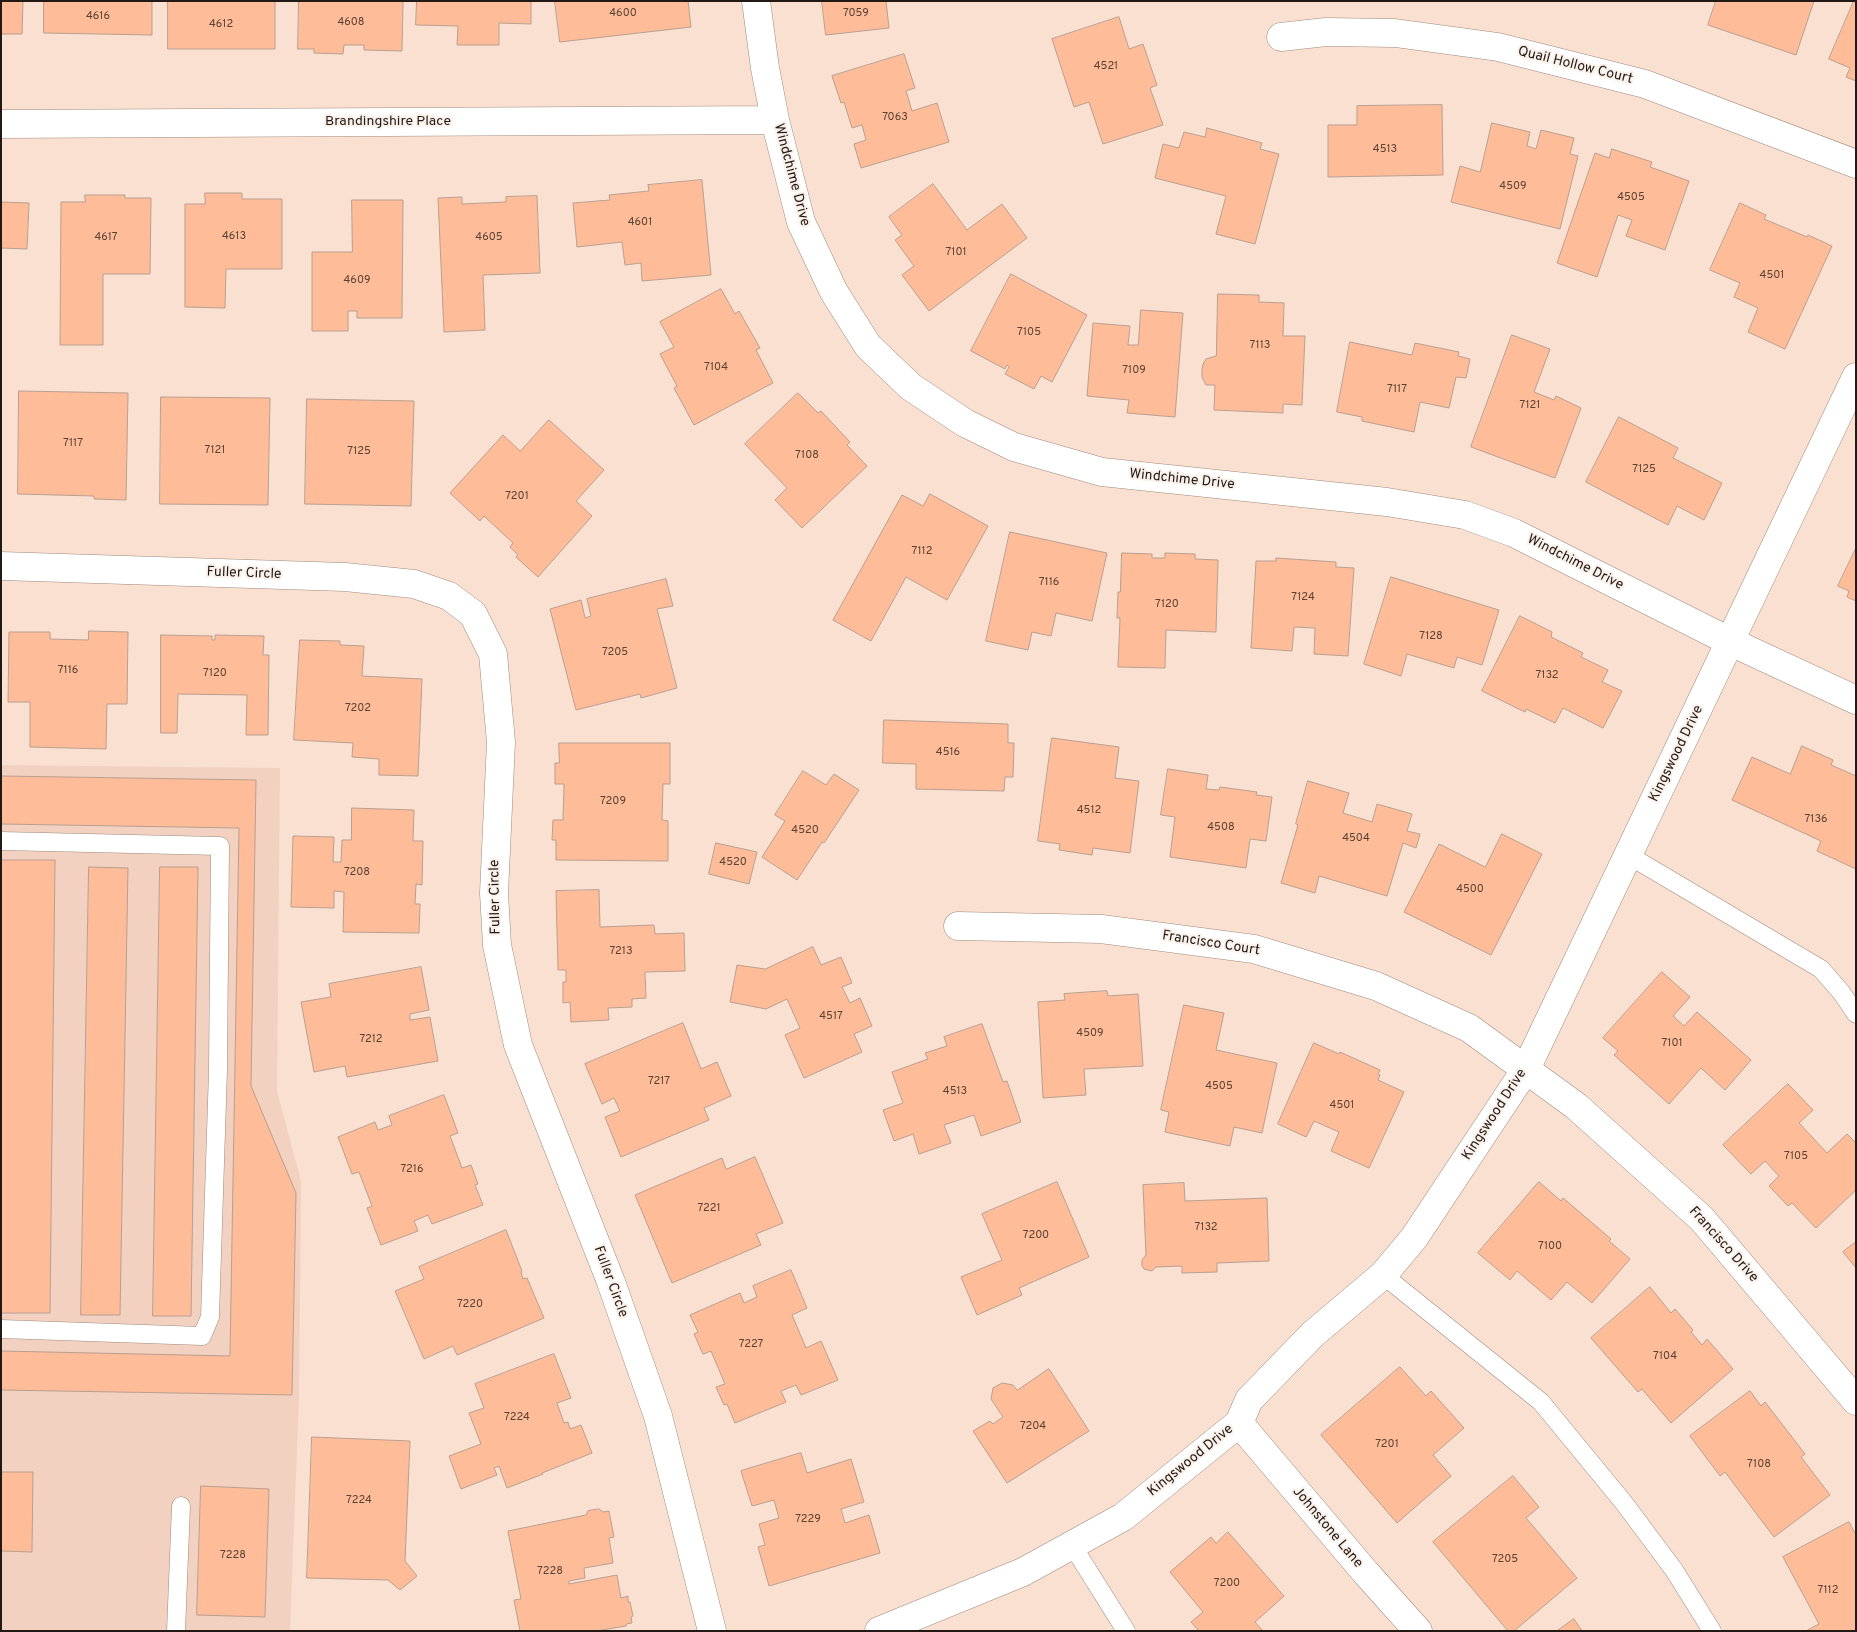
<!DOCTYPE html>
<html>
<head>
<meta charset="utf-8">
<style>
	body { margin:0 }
	#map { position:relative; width:1857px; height:1632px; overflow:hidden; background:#fae0d1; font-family:Overpass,sans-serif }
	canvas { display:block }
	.frame { position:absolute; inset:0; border:2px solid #231914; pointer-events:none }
</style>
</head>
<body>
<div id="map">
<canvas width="1857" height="1632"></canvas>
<div class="frame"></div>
</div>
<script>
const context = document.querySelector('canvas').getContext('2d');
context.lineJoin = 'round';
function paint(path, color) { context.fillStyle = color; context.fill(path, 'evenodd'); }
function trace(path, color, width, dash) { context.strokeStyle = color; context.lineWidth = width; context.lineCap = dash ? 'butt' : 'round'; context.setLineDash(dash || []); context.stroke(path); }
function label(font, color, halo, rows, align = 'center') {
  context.font = font + ' Overpass,sans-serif'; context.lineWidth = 4; context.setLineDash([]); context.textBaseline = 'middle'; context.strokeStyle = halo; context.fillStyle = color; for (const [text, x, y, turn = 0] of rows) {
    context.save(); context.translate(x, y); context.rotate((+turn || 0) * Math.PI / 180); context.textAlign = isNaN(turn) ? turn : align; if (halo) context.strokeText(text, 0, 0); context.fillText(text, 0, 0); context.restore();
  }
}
const built = new Path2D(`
	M1,765L280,768L277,1091L301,1181L299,1398L290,1631H1Z`);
const building = new Path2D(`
	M1,1H23L22,34H1Z
	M44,1H152V35L44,33Z
	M168,1H275V49H168Z
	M299,1H403L402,51L364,50V45H344L343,54L314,53V49H298Z
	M417,1H531V24L499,23V45H457L458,26L416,25Z
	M555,1H688L691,27L560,42Z
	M822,1H886L889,28L826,35Z
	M1716,1H1814L1796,55L1708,25Z
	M1854,1H1856V81L1846,77L1850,68L1829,59Z
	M1119,17L1129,49L1143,44L1157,85L1150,88L1163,125L1103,144L1089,102L1074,107L1052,39Z
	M904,54L915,88L906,91L912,111L937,103L949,142L861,168L854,144L866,140L862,125L852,128L844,102L841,103L832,76Z
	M1442,105L1443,175L1328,177V125H1357V106Z
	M1492,123L1530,132L1527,146L1536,149L1541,130L1574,138L1570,154L1578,156L1560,229L1451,202L1460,166L1480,172Z
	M1207,128L1262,143L1260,149L1279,154L1255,244L1216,234L1226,196L1155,178L1163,144L1179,148L1184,132L1205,137Z
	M1612,149L1652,162L1650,167L1689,181L1665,250L1626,236L1632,220L1618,215L1597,277L1557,263L1595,153L1609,158Z
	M702,180L711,275L642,281L641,263L625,265L622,242L577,247L573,203L610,200L609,195L649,191L648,185Z
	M933,184L967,230L1002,204L1027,238L929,311L902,275L914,266L895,240L902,235L889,217Z
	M205,193H242V199H282V269H226L225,308L185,307V204H205Z
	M85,195H125V198H151L150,274H103V345H60L61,202H85Z
	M537,196L540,273L483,275L485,330L444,332L438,198L462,197V204L506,202V197Z
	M352,200H403L402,318H357V311H348V331H312V252H352Z
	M1,202L29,203L27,249L1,248Z
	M1740,203L1766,215L1764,219L1807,237L1808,235L1832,246L1785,349L1748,332L1758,308L1734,297L1740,283L1710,270Z
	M1011,274L1087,315L1052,382L1041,376L1034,389L1005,374L1009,367L1007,365L1005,369L971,351Z
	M721,289L735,314L739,311L760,348L756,350L773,383L694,425L674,388L677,386L660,354L674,347L660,322Z
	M1218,294L1259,295V302L1284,303L1283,336H1305L1302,405L1283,404V413L1214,410L1215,385H1206L1202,377V370L1203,364L1206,359L1216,356Z
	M1141,310L1183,313L1175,417L1127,413L1129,400L1087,396L1093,323L1130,326L1128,345H1138Z
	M1512,335L1550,349L1534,392L1554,400L1556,396L1581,408L1555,478L1471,447Z
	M1350,342L1412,355L1415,343L1459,352L1458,356L1470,359L1466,378L1456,377L1449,408L1420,402L1414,432L1362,421V417L1337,412Z
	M19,391L128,393L126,500L94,499V496L18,494Z
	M798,393L818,413L821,411L850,442L847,445L867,466L802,528L775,500L787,488L745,444Z
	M161,397L270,398L268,505L160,504Z
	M307,399L414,401L411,506L305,504Z
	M1619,417L1678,448L1673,458L1722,483L1704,520L1677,506L1668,525L1586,482Z
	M549,420L604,470L576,501L592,516L538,577L516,557L518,555L510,547L513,543L484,516L480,521L450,493L503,435L520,451Z
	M930,494L988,526L947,600L906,577L871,641L833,620L902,495L923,506Z
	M1010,532L1107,553L1092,621L1056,613L1051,636L1032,632L1028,650L986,641Z
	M1856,548V601L1847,597L1849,591L1838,586Z
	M1122,553L1152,554V558H1165V553L1195,554V559L1218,560L1216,632L1166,630L1165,668L1118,667L1120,618H1117L1118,592H1120Z
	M1276,558L1336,562V567L1354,568L1348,656L1314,654L1315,628L1294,627L1292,651L1251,648L1256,561H1276Z
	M1391,577L1499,610L1482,665L1457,657L1454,668L1407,654L1401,676L1364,664Z
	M666,579L673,606L657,609L677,688L641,698L640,694L576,710L550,609L581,600L585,618L591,616L587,599Z
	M1520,616L1552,632L1551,637L1583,653L1581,657L1608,670L1602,682L1622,691L1603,728L1563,708L1555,723L1526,709L1525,712L1482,691Z
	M89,631L128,632L127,704H107L106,749L30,747V702H8L9,632H50V639L88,640Z
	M161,635L212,636V640H215V635L264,636L263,655H269L268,735H246L247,695L178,694L177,733H161Z
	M300,640L340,641V645L364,646L362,676L422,679L418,776L379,775V759L352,757L353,743L294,740Z
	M884,720L1008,724V743H1014L1013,777H1005L1004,791L916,789V764L883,763Z
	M1052,738L1119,747L1115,778L1139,781L1130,853L1093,848L1092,855L1059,850L1060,844L1038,841Z
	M559,743H670V784H663L662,820L668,821V861L556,860V840H552L553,820H563L564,784H555V763H559Z
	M1802,746L1833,760L1831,765L1856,776V869L1817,851L1821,841L1732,800L1752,757L1790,774Z
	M1168,769L1208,775L1206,789L1219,790L1220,787L1257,792L1256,795L1272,797L1266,841L1250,839L1246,868L1170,857L1175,817L1161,815Z
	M803,771L826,785L834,774L859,790L824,843L822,842L797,880L762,857L785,821L775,815Z
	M1,776L256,780L251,1086L296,1193L292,1395L1,1390V1351L230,1356L239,828L1,824Z
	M1308,781L1349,793L1343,813L1372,822L1377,804L1412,814L1407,831L1420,834L1416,848L1403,843L1387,896L1319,876L1315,893L1281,883L1298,825L1296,824Z
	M352,808L414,810L413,841H423L422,885L416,884L415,904H420L419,933L343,932L344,892L334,891V908L291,907L293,836L334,837L333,862H341L342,840H351Z
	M1502,834L1542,854L1491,955L1404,912L1439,844L1485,867Z
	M716,843L757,852L749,884L709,874Z
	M1,860H55L50,1313H1Z
	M89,867L128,868L120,1315H81Z
	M160,867H198L191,1316H153Z
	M599,890L600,927L654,925L655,934L684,933L685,971L645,972L646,998L632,999V1007L608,1008L609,1020L571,1022L570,1002L563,1003V982H566V970H558L556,891Z
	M813,947L821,965L841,957L852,983L842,987L850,1003L860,998L872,1026L854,1034L862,1052L804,1078L785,1035L800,1028L787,999L766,1009L730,1002L737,965L765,969Z
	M421,967L429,1010L410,1014V1020L430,1017L438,1061L347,1077L345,1066L314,1072L301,1002L331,997L329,984Z
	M1662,972L1690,997L1673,1016L1684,1026L1697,1012L1751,1060L1725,1090L1701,1068L1669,1104L1614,1055L1618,1051L1603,1038Z
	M1107,991L1108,996L1138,994L1143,1066L1084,1069L1086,1095L1043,1098L1038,1002L1065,1000L1064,994Z
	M1184,1005L1224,1013L1216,1050L1277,1063L1262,1133L1234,1127L1230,1146L1165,1132L1169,1112L1161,1110Z
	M683,1023L701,1069L717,1062L731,1096L704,1108L709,1120L621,1157L605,1117L620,1111L614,1098L602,1104L585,1064Z
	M982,1024L1003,1082L1007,1081L1021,1122L981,1136L974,1115L944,1125L951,1143L919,1154L913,1134L894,1141L883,1110L903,1103L892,1072L928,1059L925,1053L947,1046L944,1037Z
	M1314,1043L1339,1054L1340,1052L1380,1070L1378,1074L1380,1075L1378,1080L1404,1092L1369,1168L1331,1151L1339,1132L1314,1121L1306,1137L1278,1124Z
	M1788,1084L1813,1110L1799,1123L1827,1153L1847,1134L1856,1143V1190L1816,1228L1792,1203L1788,1206L1769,1186L1779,1176L1765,1161L1751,1174L1723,1145Z
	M444,1095L458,1133L450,1136L462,1168L471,1165L478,1184L475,1185L483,1205L432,1224L428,1215L414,1221L418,1231L381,1245L367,1208L372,1206L359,1172L352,1174L338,1137L375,1122L378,1130L392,1125L389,1116Z
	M755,1157L783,1223L756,1234L761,1245L672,1283L635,1195L722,1158L726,1169Z
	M1057,1182L1089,1257L1019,1288L1022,1295L977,1315L961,1277L1002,1260L982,1214Z
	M1539,1182L1561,1201L1563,1198L1611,1239L1609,1241L1630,1259L1592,1303L1567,1282L1551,1300L1517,1271L1510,1280L1478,1253Z
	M1184,1183L1185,1201L1267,1198L1269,1261L1217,1263V1272L1182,1273V1266L1156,1267L1152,1271L1144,1269L1142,1266V1260L1146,1255L1143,1185Z
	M506,1230L522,1271L521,1272L523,1279L527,1278L544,1318L457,1355L453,1346L424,1359L395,1291L424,1279L419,1267Z
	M1856,1242V1268L1843,1252Z
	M791,1270L807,1308L792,1315L806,1348L821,1341L838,1380L801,1395L796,1385L781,1391L786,1402L735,1423L727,1404L724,1405L716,1387L725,1384L711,1351L703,1354L694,1334L698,1332L690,1315L740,1293L744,1303L757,1297L753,1286Z
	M1650,1287L1671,1313L1675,1309L1693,1330L1691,1332L1702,1345L1707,1339L1733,1369L1671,1423L1642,1389L1638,1392L1591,1338Z
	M554,1354L571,1398L557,1403L564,1423L568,1422L570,1429L581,1425L592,1453L542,1473L543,1474L507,1488L499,1466L494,1468L497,1475L461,1489L449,1456L481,1444L469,1413L484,1408L475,1384Z
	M1400,1367L1426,1396L1431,1391L1464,1428L1433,1455L1451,1476L1397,1523L1321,1435Z
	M1049,1369L1089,1431L1007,1483L973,1431L990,1421L993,1424L1003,1417L991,1399L993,1388L1002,1383L1013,1385L1017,1390Z
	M1750,1391L1761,1406L1765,1402L1805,1454L1801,1457L1830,1495L1774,1537L1725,1472L1720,1476L1690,1436Z
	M312,1437L410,1441L405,1561L417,1576L400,1590L388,1580L307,1578Z
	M801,1453L807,1473L851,1459L864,1502L841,1509L845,1523L869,1515L880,1553L769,1586L758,1547L765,1545L759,1524L779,1518L774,1500L752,1506L741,1471Z
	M1,1472H33L32,1552L1,1551Z
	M1513,1476L1539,1507L1526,1518L1577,1578L1514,1631H1508L1433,1542Z
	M201,1486L269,1489L265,1617L197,1615Z
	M599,1509L603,1512L609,1511L614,1537L609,1538L613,1563L584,1568L585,1578L569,1581V1584L617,1575L621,1598L628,1596V1602H630L633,1616L631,1617L632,1623L626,1624V1626L596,1631H520L514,1600L521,1599L508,1531L586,1515L588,1511Z
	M1849,1522L1856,1535V1631H1806L1819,1624L1783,1557Z
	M1228,1532L1284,1596L1255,1622L1263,1631H1199L1191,1622L1203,1612L1170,1572L1211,1537L1216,1543Z
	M1574,1619L1582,1631H1557Z`);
const service = new Path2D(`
	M1,841L220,846L218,1070L210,1317L202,1336L1,1329
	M1628,855L1821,969L1841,992L1856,1014
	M1383,1275L1541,1402L1624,1503L1674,1570L1712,1631
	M1072,1545L1126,1631
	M176,1631L181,1506`);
const minor = new Path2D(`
	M756,1L765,68L775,120L801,222L834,292L868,346L911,387L965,423L1014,447L1102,472L1387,502L1465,515L1514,533L1731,642L1856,700
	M1281,37L1326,32L1395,33L1498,47L1645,84L1856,164
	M1,124L775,120
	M1,566L345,577L414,584L449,596L473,614L493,654L501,742L494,893L497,945L518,1045L611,1282L658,1416L712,1631
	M958,926L1101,929L1254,949L1376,986L1469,1028L1576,1106L1702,1219L1856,1401
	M1239,1423L1366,1573L1418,1631`);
const tertiary = new Path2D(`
	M879,1631L1023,1572L1123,1517L1239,1423L1249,1400L1313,1334L1383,1275L1414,1238L1526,1069L1856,377`);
const numberNames = [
	["4600",623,14],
	["7059",856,14],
	["4616",98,17],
	["4608",351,23],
	["4612",221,25],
	["4521",1106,67],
	["7063",895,118],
	["4513",1385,150],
	["4509",1513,187],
	["4505",1631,198],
	["4601",640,223],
	["4613",234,237],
	["4617",106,238],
	["4605",489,238],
	["7101",956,253],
	["4501",1772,276],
	["4609",357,281],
	["7105",1029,333],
	["7113",1260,346],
	["7104",716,368],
	["7109",1134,371],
	["7117",1397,390],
	["7121",1530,406],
	["7117",73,444],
	["7121",215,451],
	["7125",359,452],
	["7108",807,456],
	["7125",1644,470],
	["7201",517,497],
	["7112",922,552],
	["7116",1049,583],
	["7124",1303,598],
	["7120",1167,605],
	["7128",1431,637],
	["7205",615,653],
	["7116",68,671],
	["7120",215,674],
	["7132",1547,676],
	["7202",358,709],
	["4516",948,753],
	["7209",613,802],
	["4512",1089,811],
	["7136",1816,820],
	["4508",1221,828],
	["4520",805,831],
	["4504",1356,839],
	["4520",733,863],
	["7208",357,873],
	["4500",1470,890],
	["7213",621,952],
	["4517",831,1017],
	["4509",1090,1034],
	["7212",371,1040],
	["7101",1672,1044],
	["7217",659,1082],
	["4505",1219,1087],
	["4513",955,1092],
	["4501",1342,1106],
	["7105",1796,1157],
	["7216",412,1170],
	["7221",709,1209],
	["7132",1206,1228],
	["7200",1036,1236],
	["7100",1550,1247],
	["7220",470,1305],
	["7227",751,1345],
	["7104",1665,1357],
	["7224",517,1418],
	["7204",1033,1427],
	["7201",1387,1445],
	["7108",1759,1465],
	["7224",359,1501],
	["7229",808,1520],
	["7228",233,1556],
	["7205",1505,1560],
	["7228",550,1572],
	["7200",1227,1584],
	["7112",1828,1591]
];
const streetNames = [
	["Quail Hollow Court",1575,66,14],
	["Brandingshire Place",388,122],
	["Windchime Drive",791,175,75],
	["Windchime Drive",1182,480,6],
	["Windchime Drive",1575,563,27],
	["Fuller Circle",244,574,2],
	["Kingswood Drive",1677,754,-64],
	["Fuller Circle",496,897,-91],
	["Francisco Court",1211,944,9],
	["Kingswood Drive",1495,1115,-57],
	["Francisco Drive",1723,1245,48],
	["Fuller Circle",610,1282,70],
	["Kingswood Drive",1191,1461,-39],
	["Johnstone Lane",1327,1528,50]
];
paint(built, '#f3d1c0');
paint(building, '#febc98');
trace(building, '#b89f91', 1);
trace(service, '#a1897b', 19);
trace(minor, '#a1897b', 29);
trace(tertiary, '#a1897b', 29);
trace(service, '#fff', 18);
trace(minor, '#fff', 28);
trace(tertiary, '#fff', 28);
label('11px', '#5a4235', null, numberNames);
label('14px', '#231914', '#fbf1eb', streetNames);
</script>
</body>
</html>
